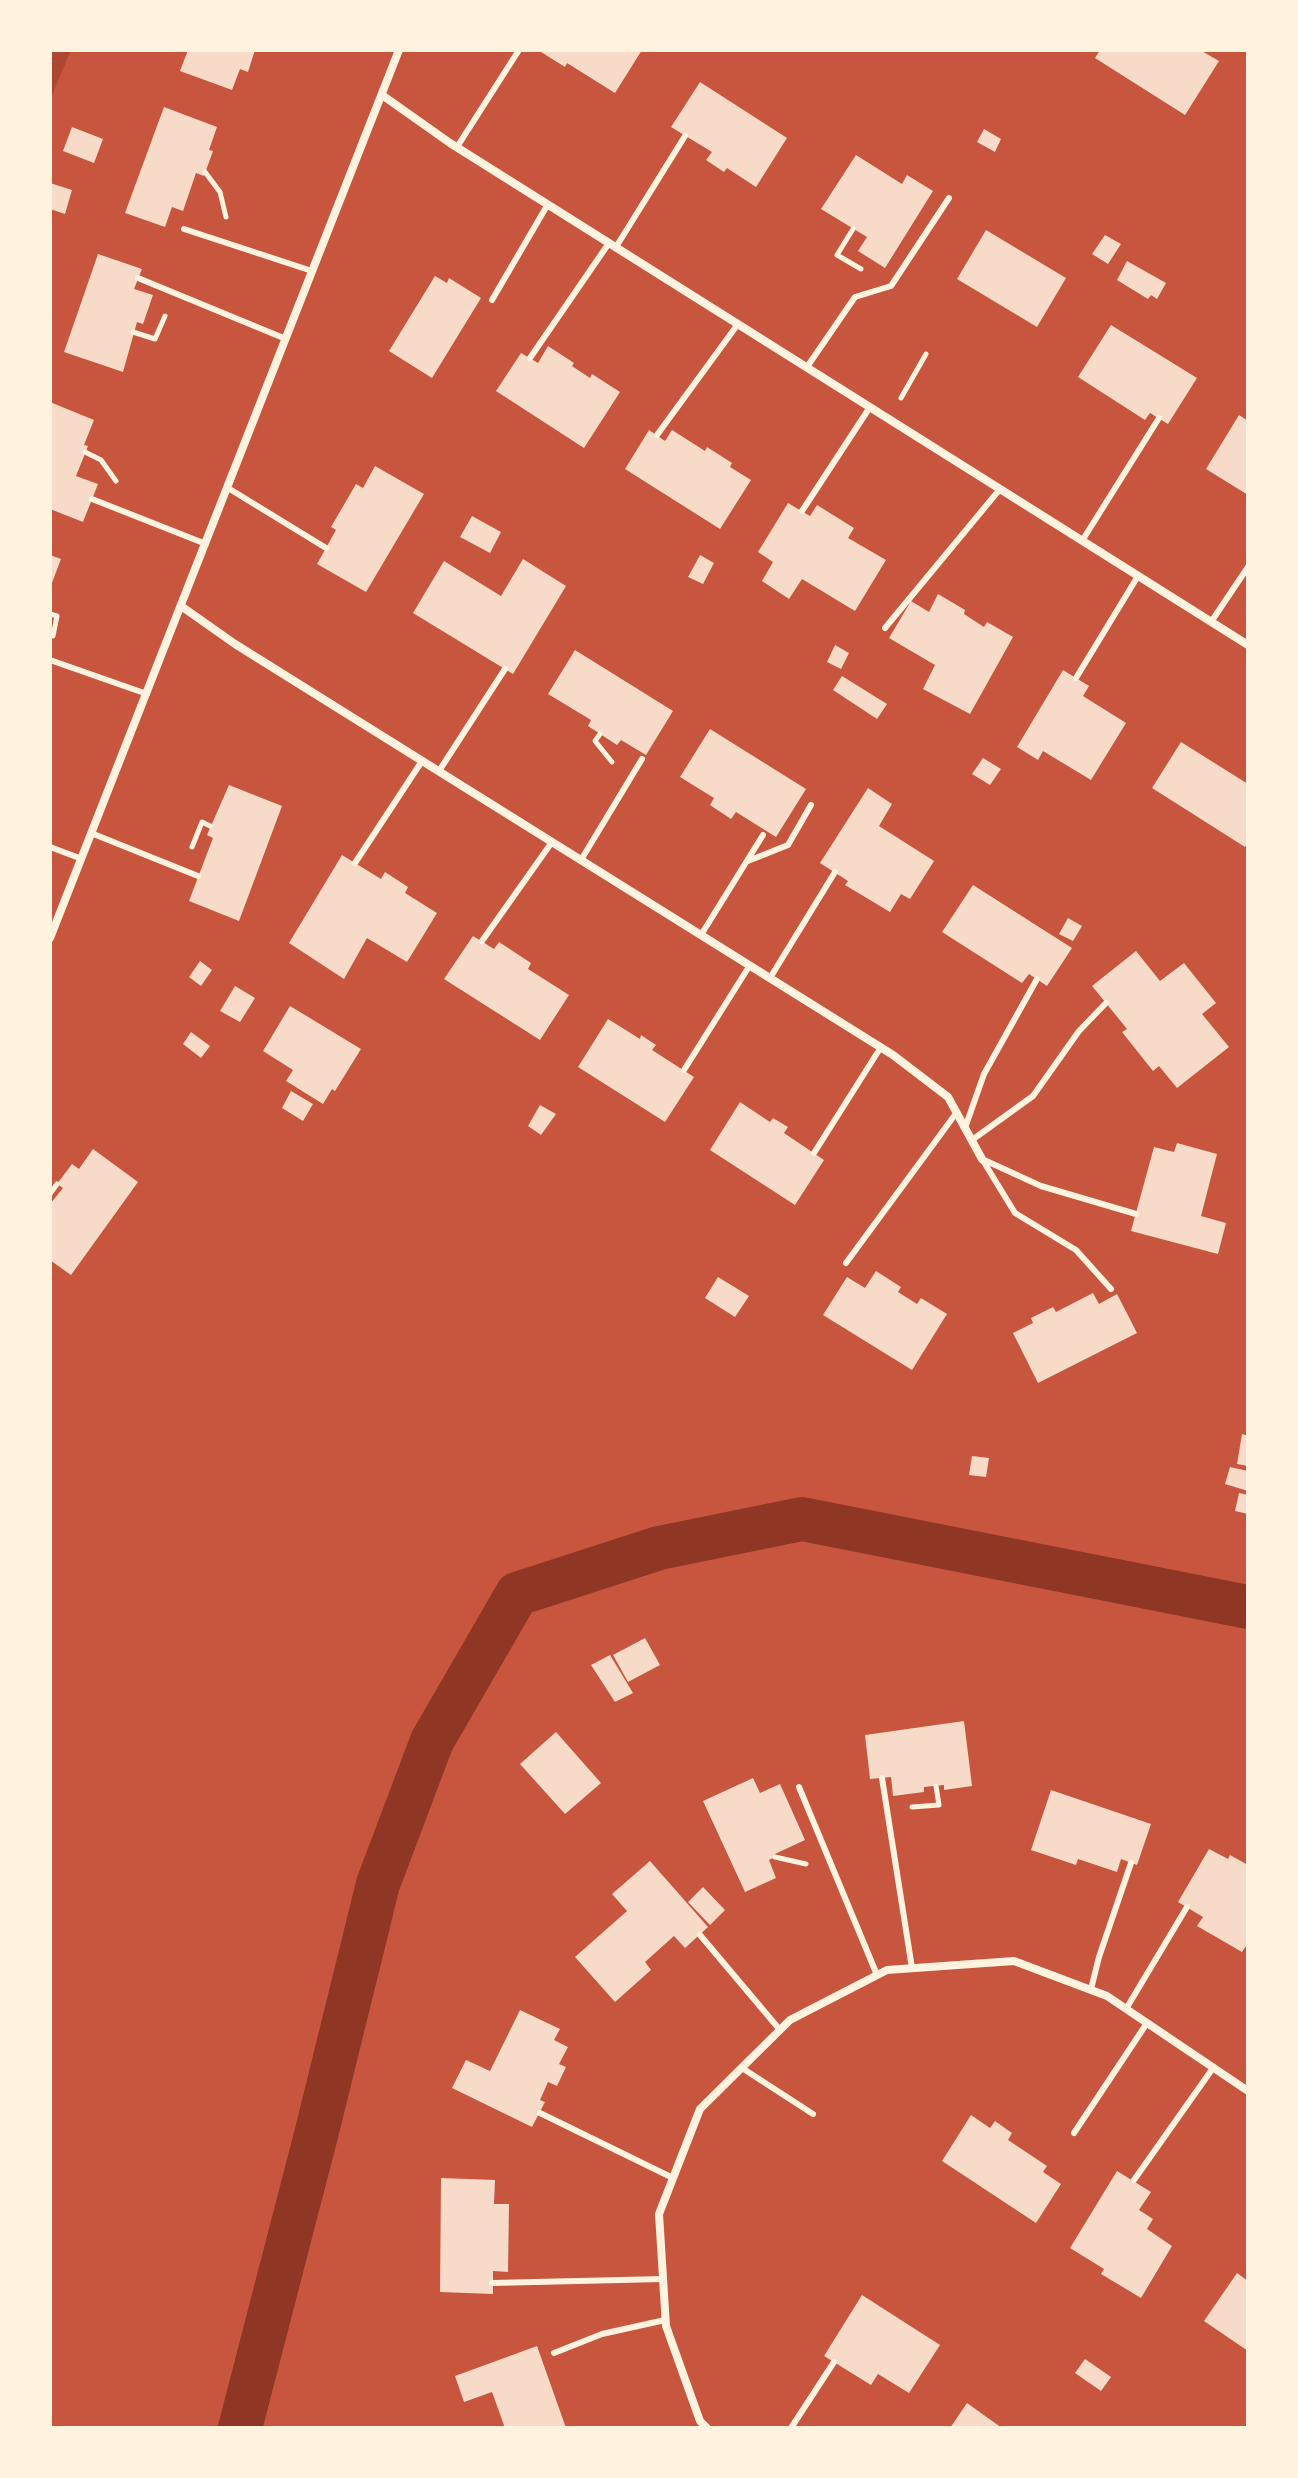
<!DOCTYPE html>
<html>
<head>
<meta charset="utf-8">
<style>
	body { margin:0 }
	#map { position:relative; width:1298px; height:2478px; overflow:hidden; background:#c8553d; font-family:"Fira Sans",sans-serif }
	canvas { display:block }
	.frame { position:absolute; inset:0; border:52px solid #fff3e0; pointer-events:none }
</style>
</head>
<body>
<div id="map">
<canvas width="1298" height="2478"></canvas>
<div class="frame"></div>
</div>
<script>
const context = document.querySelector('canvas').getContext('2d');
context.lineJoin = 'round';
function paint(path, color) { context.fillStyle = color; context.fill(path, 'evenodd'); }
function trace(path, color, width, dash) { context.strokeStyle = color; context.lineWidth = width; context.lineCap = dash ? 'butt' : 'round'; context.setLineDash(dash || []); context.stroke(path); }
const green = new Path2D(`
	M50,50H71L50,100Z`);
const canal = new Path2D(`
	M240,2428L316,2135L378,1884L432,1741L517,1594L659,1548L802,1519L1248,1607`);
const building = new Path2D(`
	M188,50H255L248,72L240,69L232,90L180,71Z
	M542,50H642L615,93L567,63L565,67L541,52Z
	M1100,50H1200L1219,61L1185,115L1095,58Z
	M700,82L787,138L756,187L727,168L724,172L706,160L712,152L671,127Z
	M164,107L217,127L209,150L213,151L204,176L196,173L183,211L172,207L165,227L125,213Z
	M72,127L103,139L94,163L63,151Z
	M984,129L1001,139L995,152L977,142Z
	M856,155L902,184L907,175L933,191L885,268L858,251L867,237L821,209Z
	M50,183L72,190L65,214L50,209Z
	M986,230L1066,278L1037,327L957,279Z
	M1105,235L1121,244L1108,264L1092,254Z
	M98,254L142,269L134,289L153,295L143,324L137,322L123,372L64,352Z
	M1127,261L1166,283L1157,299L1151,295L1148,299L1117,280Z
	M435,276L447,283L449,278L481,298L432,378L389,351Z
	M1111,325L1197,378L1168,424L1150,413L1145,420L1078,377Z
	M548,346L574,363L572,366L590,378L592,374L620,392L584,448L496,391L521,353L538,363Z
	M50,402L94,420L84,445L88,446L76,476L98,484L83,522L50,509Z
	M1239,415L1248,421V495L1206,469Z
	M649,430L665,441L672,430L705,451L707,447L732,463L730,467L751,480L720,529L625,469Z
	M375,466L424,494L366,592L317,564L336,530L331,527L356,484L363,488Z
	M788,503L810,516L817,505L854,528L848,538L886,560L855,611L802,579L789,599L762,581L773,562L758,552Z
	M472,516L501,532L490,553L460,537Z
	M50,555L61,559L50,588Z
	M700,555L714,563L703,584L688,577Z
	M523,559L566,586L513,674L413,613L444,561L501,596Z
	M938,594L965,610L964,614L984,627L987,622L1013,637L970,714L923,689L935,665L889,638L911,601L929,612Z
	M835,645L849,653L841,669L827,662Z
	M575,650L673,711L646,755L621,740L617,745L588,726L591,720L548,694Z
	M1063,670L1089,686L1083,696L1126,723L1091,780L1043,751L1038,760L1017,747Z
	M842,676L887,704L877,719L833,690Z
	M710,729L806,789L776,837L736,812L731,819L710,805L714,798L680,777Z
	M1181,742L1248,784V842L1245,847L1152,788Z
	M983,758L1001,769L990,785L972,774Z
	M229,785L282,806L239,921L189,901L213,838L207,835Z
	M868,788L892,804L879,826L934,861L910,899L901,894L890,912L845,885L848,881L820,863Z
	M342,855L381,879L385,872L408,887L405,893L437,913L407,962L367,938L344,979L289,943Z
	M973,885L1072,948L1047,986L1029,974L1022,983L942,932Z
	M1068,918L1082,926L1073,941L1059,934Z
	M473,936L494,949L499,942L531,963L528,969L569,995L540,1040L444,979Z
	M1136,951L1160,981L1184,963L1216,1003L1202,1014L1229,1047L1177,1088L1159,1066L1153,1071L1122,1032L1127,1029L1092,986Z
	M200,961L212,970L201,986L189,977Z
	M235,986L255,998L240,1022L220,1011Z
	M290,1006L361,1049L335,1091L332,1089L323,1104L286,1081L293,1070L263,1051Z
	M608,1019L640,1039L641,1035L656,1045L652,1050L694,1077L665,1122L578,1067Z
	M191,1032L210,1046L201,1058L183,1044Z
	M291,1091L313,1104L303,1121L282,1108Z
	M740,1102L770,1122L773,1118L788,1127L784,1133L824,1160L795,1205L710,1150Z
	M540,1105L556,1114L541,1135L528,1126Z
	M1177,1143L1217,1154L1201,1216L1226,1223L1218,1254L1131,1231L1154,1147L1174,1152Z
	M93,1149L138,1182L71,1275L50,1260V1204L63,1188L57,1184L72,1164L79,1169Z
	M876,1271L901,1287L898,1292L917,1304L921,1298L947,1314L912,1370L823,1315L847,1277L865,1288Z
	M718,1277L749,1296L735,1317L705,1298Z
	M1093,1293L1099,1304L1117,1294L1137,1333L1038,1383L1013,1333L1033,1323L1031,1318L1053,1307L1056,1312Z
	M1242,1434L1248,1436V1466L1237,1464Z
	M972,1456L989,1458L986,1477L969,1475Z
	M1230,1467L1248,1471V1491L1225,1484Z
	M1239,1493L1248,1495V1514L1235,1511Z
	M645,1638L660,1665L628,1682L613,1655Z
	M610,1655L633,1693L615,1702L591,1665Z
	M964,1721L972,1786L944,1790V1785L924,1787V1792L893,1796L891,1777L870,1779L865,1735Z
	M556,1732L601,1783L565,1814L520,1764Z
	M753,1778L760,1793L780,1784L805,1840L775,1854V1857L769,1860L776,1878L745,1892L703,1801Z
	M1051,1790L1151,1824L1137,1865L1121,1859L1117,1872L1078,1859L1076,1865L1031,1850Z
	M1209,1849L1228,1859L1230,1855L1248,1865L1246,1873L1248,1874V1947L1246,1946L1242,1952L1197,1926L1203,1917L1178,1902Z
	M650,1861L708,1927L685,1948L674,1936L645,1962L651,1970L615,2002L575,1957L627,1911L612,1894Z
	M703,1887L725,1910L710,1925L688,1902Z
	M520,2010L560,2029L554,2040L568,2047L559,2064L566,2067L557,2086L548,2082L540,2100L545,2102L532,2127L452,2088L466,2060L490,2071Z
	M971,2115L990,2128L995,2121L1012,2133L1008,2140L1047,2166L1043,2172L1061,2184L1036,2223L942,2161Z
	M1117,2171L1151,2192L1139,2210L1153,2219L1147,2229L1172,2246L1141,2298L1101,2274L1104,2269L1070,2248Z
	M441,2178L495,2180L494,2204H509L508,2272L493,2271V2294L440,2292Z
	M1237,2273L1248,2281V2351L1204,2321Z
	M862,2295L940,2345L909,2393L878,2374L871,2385L824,2356Z
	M537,2346L566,2428H505L492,2392L464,2402L455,2376Z
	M1085,2359L1111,2377L1101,2391L1075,2373Z
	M967,2403L1002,2428H950Z`);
const path = new Path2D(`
	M205,172L220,192L226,217
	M853,229L837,255L861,269
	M133,332L155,339L165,316
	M901,398L926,354
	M85,452L101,460L116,481
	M50,614L57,616L53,636
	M600,734L595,741L612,762
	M192,847L202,822L210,826
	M50,1194L57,1184
	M912,1807L939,1805L936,1786
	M775,1857L806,1864`);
const service = new Path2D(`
	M457,147L519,50
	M184,229L312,271
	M616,247L685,136
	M138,278L286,339
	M492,300L548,204
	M530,358L609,243
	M807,367L855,297L891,286L949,198
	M657,435L738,324
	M228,488L326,548
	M92,499L206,544
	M802,511L870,407
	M1082,541L1159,418
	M1211,622L1248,567
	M885,628L1000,489
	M50,660L147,694
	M1076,678L1138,576
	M439,771L505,669
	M91,833L198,876
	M50,847L82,859
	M581,860L642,759
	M748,861L788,845L811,805
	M355,863L422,761
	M701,935L763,835
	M482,941L552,842
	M770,978L835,872
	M684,1070L750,965
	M965,1128L984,1074L1037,979
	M972,1140L1033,1096L1079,1031L1106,1003
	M814,1153L881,1047
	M982,1159L1015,1213L1076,1250L1111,1289
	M982,1159L1041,1186L1136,1214
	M846,1263L957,1112
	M882,1778L912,1968
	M799,1787L877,1975
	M700,1935L780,2030
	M1091,1989L1099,1957L1131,1863
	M1126,2009L1187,1907
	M742,2068L813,2114
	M540,2113L673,2178
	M1074,2133L1147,2023
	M1134,2180L1213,2068
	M492,2283L663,2279
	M554,2353L602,2334L665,2320
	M791,2428L834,2362`);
const minor = new Path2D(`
	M382,95L450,143L1248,645
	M181,606L235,644L893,1055L948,1097L982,1159
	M50,938L399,50
	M707,2428L700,2421L666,2326L659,2214L700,2109L790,2020L887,1970L1014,1961L1107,1996L1248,2091`);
paint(green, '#ae4732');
trace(canal, '#8f3625', 44);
paint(building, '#f7dbc8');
trace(path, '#fff3e0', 5);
trace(service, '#fff3e0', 6);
trace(minor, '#fff3e0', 8);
</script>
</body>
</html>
